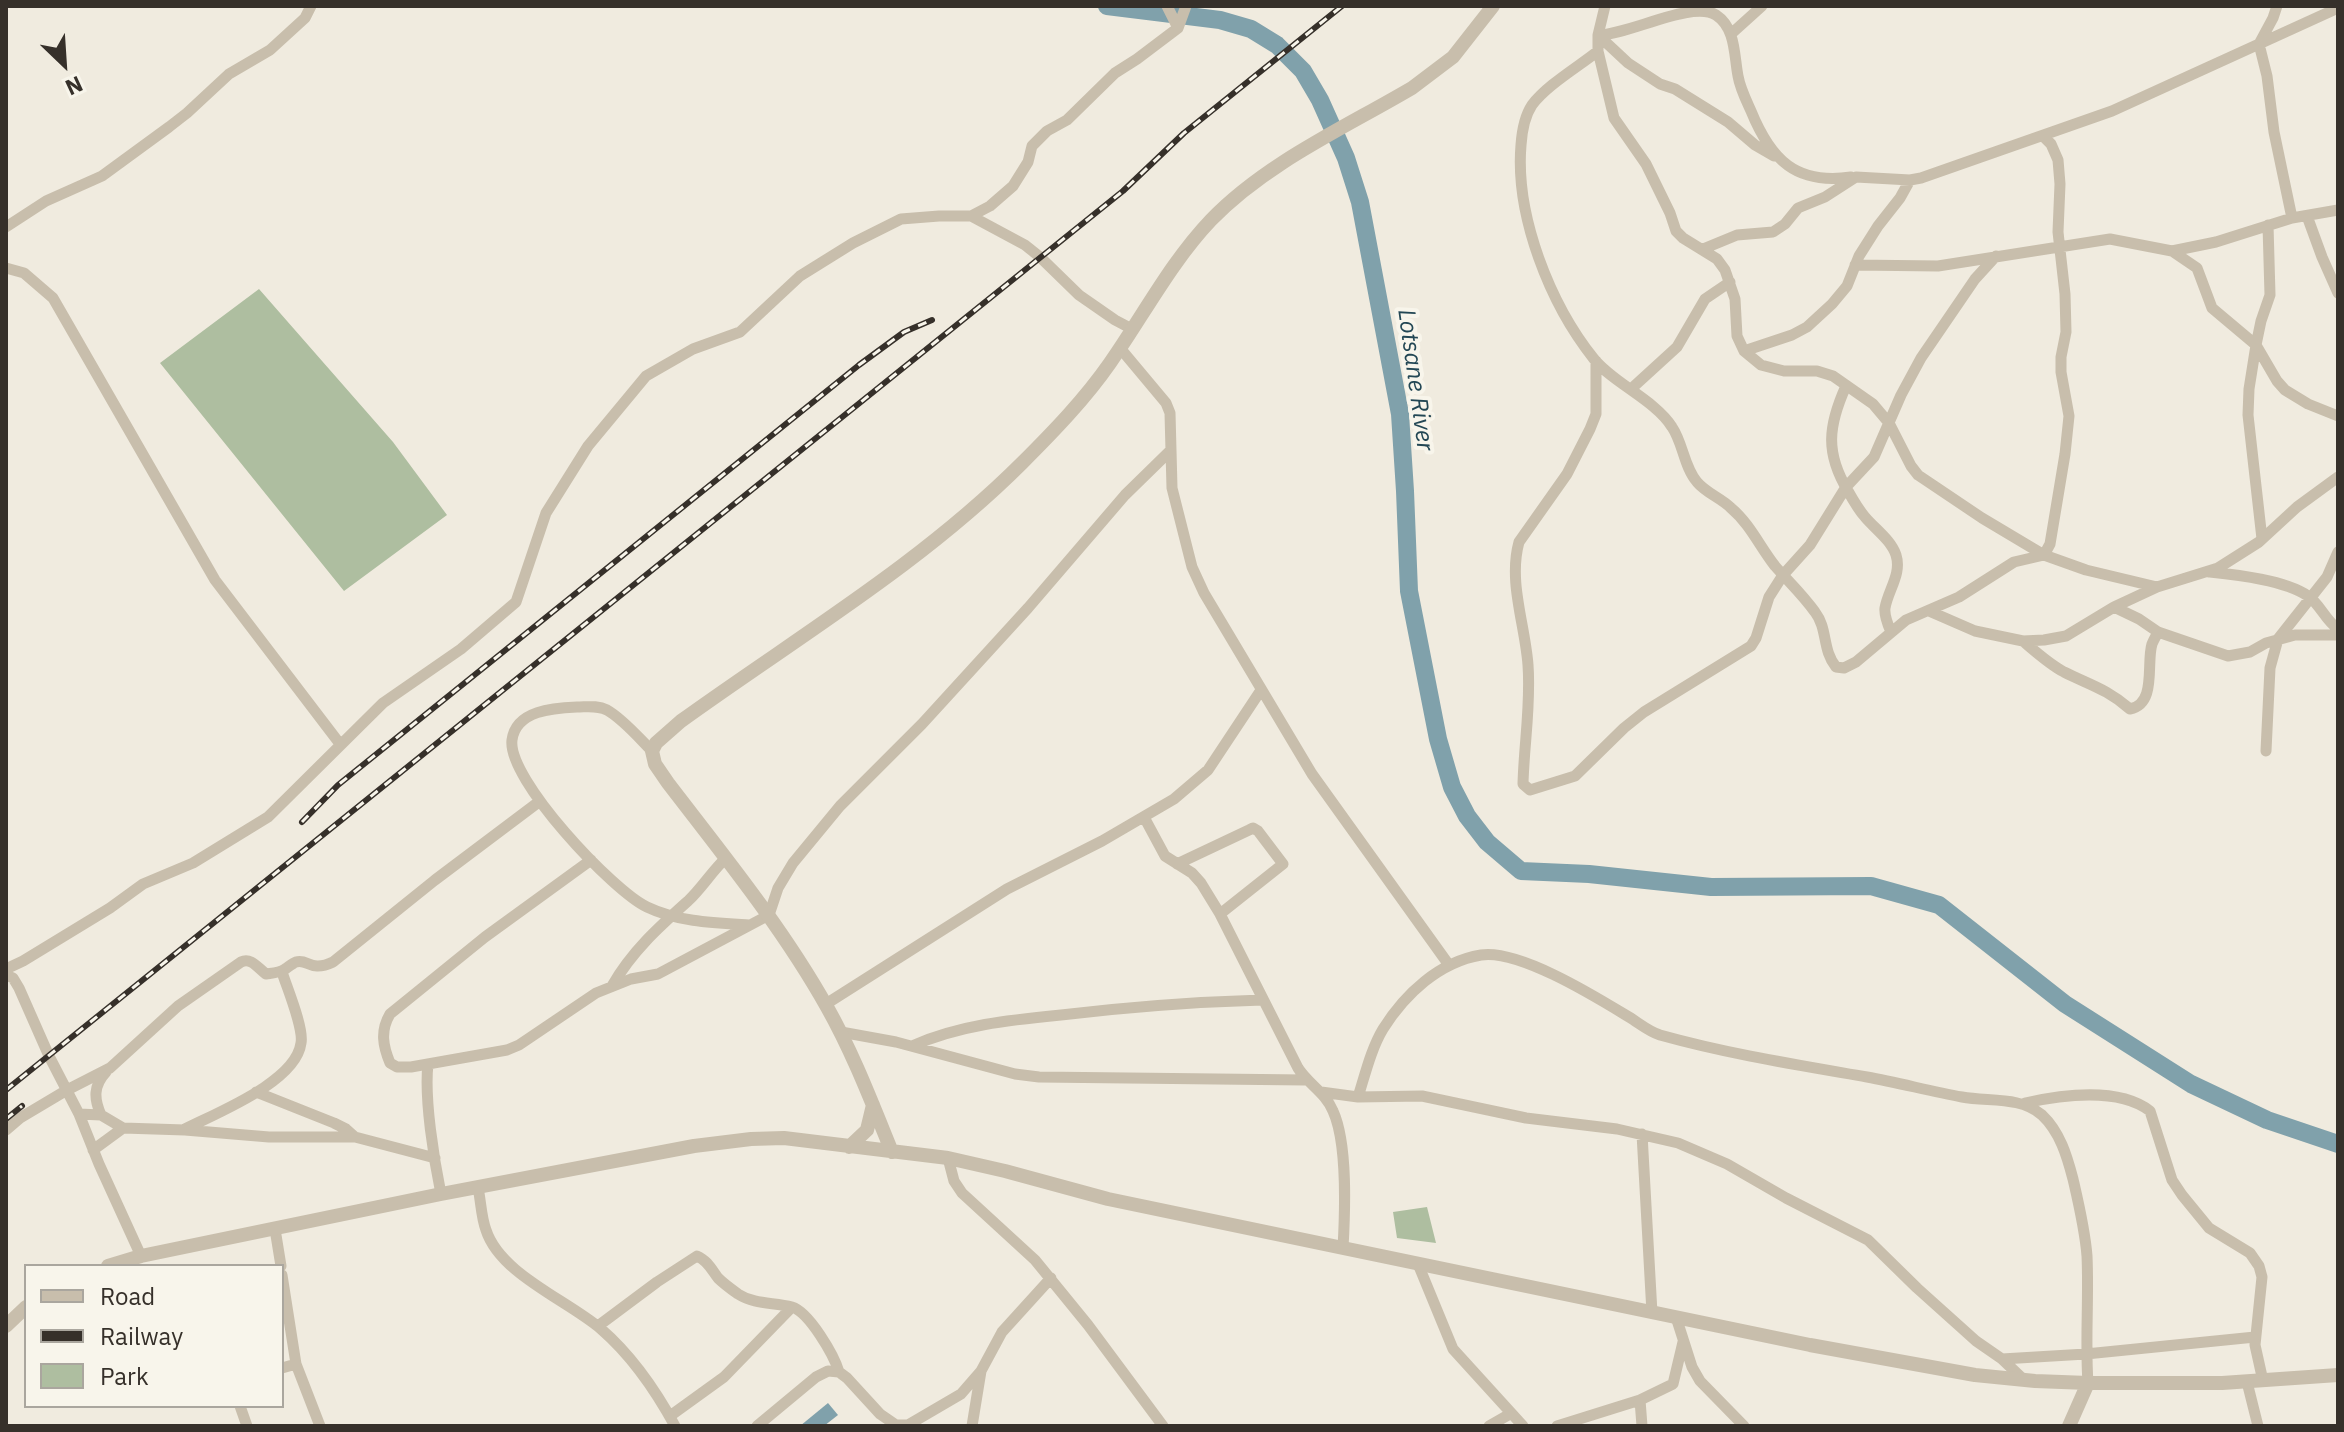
<!DOCTYPE html>
<html>
<head>
<meta charset="utf-8">
<style>
	body { margin:0 }
	#map { position:relative; width:2344px; height:1432px; overflow:hidden; background:#f0ebdf; font-family:"IBM Plex Sans",sans-serif }
	canvas { display:block }
	.frame { position:absolute; inset:0; border:8px solid #36302a; pointer-events:none }
	.legend { position:absolute; left:24px; top:1264px; width:260px; height:144px; box-sizing:border-box; background:#f8f5eb; border:2px solid #aaa69e; margin:0; padding:10px 14px; list-style:none; font-size:24px; color:#36302a }
	.legend li { display:flex; align-items:center; gap:16px; height:40px }
	.legend b { width:40px; border:2px solid #aaa69e }
	.north { position:absolute; left:24px; top:24px; width:80px; height:80px; -webkit-text-stroke:6px #f8f5eb; paint-order:stroke; rotate:155deg; font-size:22px; font-weight:700; line-height:32px; text-align:center; color:#36302a }
	.north::after { content:''; display:block; margin:auto; width:28px; height:36px; background:#36302a; clip-path:polygon(50% 0,100% 100%,50% 72%,0 100%) }
</style>
</head>
<body>
<div id="map">
<canvas width="2344" height="1432"></canvas>
<div class="frame"></div>
<ul class="legend">
<li><b style="height:10px;background:#c8beac"></b>Road</li>
<li><b style="height:10px;background:#36302a"></b>Railway</li>
<li><b style="height:22px;background:#aebea0"></b>Park</li>
</ul>
<div class="north">N</div>
</div>
<script>
const context = document.querySelector('canvas').getContext('2d');
context.lineJoin = 'round';
function paint(path, color) { context.fillStyle = color; context.fill(path, 'evenodd'); }
function trace(path, color, width, dash) { context.strokeStyle = color; context.lineWidth = width; context.lineCap = dash ? 'butt' : 'round'; context.setLineDash(dash || []); context.stroke(path); }
function label(font, color, halo, rows, align = 'center') {
  context.font = font + ' "IBM Plex Sans",sans-serif'; context.lineWidth = 8; context.setLineDash([]); context.textBaseline = 'middle'; context.strokeStyle = halo; context.fillStyle = color; for (const [text, x, y, turn = 0] of rows) {
    context.save(); context.translate(x, y); context.rotate((+turn || 0) * Math.PI / 180); context.textAlign = isNaN(turn) ? turn : align; if (halo) context.strokeText(text, 0, 0); context.fillText(text, 0, 0); context.restore();
  }
}
const green = new Path2D(`
	M259,289L393,442L447,515L344,591L160,363Z
	M1427,1207L1436,1243L1397,1238L1393,1212Z`);
const water = new Path2D(`
	M828,1403L838,1415L824,1426H800Z`);
const river = new Path2D(`
	M1107,6L1220,20L1251,29L1277,45L1303,71L1320,100L1346,158L1360,202L1400,414L1405,491L1409,591L1438,739L1452,787L1467,816L1487,842L1521,871L1589,874L1711,887L1871,886L1939,905L2065,1004L2191,1084L2267,1120L2338,1144`);
const minor = new Path2D(`
	M1167,6L1178,28
	M1605,6L1598,35V51L1614,118L1646,164L1670,213L1676,231L1683,238L1717,259L1725,270L1735,299L1737,336L1744,351L1761,365L1784,371H1817L1833,376L1873,404L1889,423L1911,466L1918,475L1982,518L2044,555L2086,570L2157,587
	M2277,6L2273,18L2259,44L2267,76L2274,132L2292,218
	M1731,34L1762,6
	M1598,35C1628,35 1692,0 1716,15C1736,28 1734,56 1738,76C1740,88 1746,100 1751,111C1771,160 1796,185 1851,177
	M1598,35L1628,63L1660,84L1675,89L1728,122L1755,145L1774,156
	M1598,51C1578,67 1547,85 1532,105C1524,117 1522,131 1521,145C1515,216 1550,304 1594,359C1613,383 1655,400 1672,427C1683,443 1684,467 1697,482C1706,493 1721,498 1731,508C1750,524 1760,547 1775,566C1788,581 1803,595 1815,612C1828,629 1822,650 1836,667L1844,668L1856,662L1906,620L1959,597L2014,562L2044,555L2050,544L2065,454L2069,416L2061,372V357L2066,332L2065,294L2058,232L2060,184L2058,160L2051,144L2043,136
	M971,216L990,206L1013,186L1028,162L1032,146L1047,131L1067,120L1115,73L1137,59L1178,28L1186,6
	M2307,216L2322,257L2338,293
	M6,227L46,201L102,176L169,127L187,113L229,74L270,50L305,18L311,6
	M1703,249L1737,235L1773,232L1785,224L1798,208L1825,197L1856,177L1910,180L1921,178L2112,111L2338,8
	M2172,251L2197,268L2212,308L2256,345L2277,381L2285,390L2308,404L2338,416
	M1855,265L1938,266L2110,239L2172,251L2216,242L2292,218L2338,210
	M6,268L24,273L53,298L215,580L340,744
	M1120,348L1166,403L1170,413L1172,488L1192,567L1204,593L1312,774L1449,965
	M1744,351L1792,335L1807,327L1832,304L1847,286L1859,256L1878,226L1900,198L1910,180
	M1596,361V414L1590,429L1567,474L1519,542C1508,582 1525,624 1528,665C1531,705 1524,744 1523,784L1530,790L1575,776L1624,728L1644,712L1751,646L1756,638L1769,597L1783,575L1810,545L1846,487L1874,457L1901,395L1921,358L1975,279L1996,256
	M1846,386C1828,426 1825,453 1848,491C1853,500 1858,509 1865,517C1875,529 1891,540 1896,555C1902,574 1888,590 1885,608C1884,616 1888,625 1891,632
	M1631,389L1677,347L1705,299L1730,282
	M2262,539L2248,415L2249,389L2256,345L2261,321L2270,295L2268,225
	M2209,572C2237,575 2285,580 2308,596C2320,604 2325,620 2338,629
	M2114,607L2139,619L2158,632L2228,656L2250,652L2266,643L2295,635H2338
	M1929,611L1975,631L2023,641L2044,640L2066,636L2114,607L2157,587L2218,568L2259,542L2297,507L2338,477
	M2023,641C2036,652 2049,664 2064,672C2090,685 2107,689 2130,709C2157,704 2146,663 2152,644C2154,639 2156,636 2158,632
	M652,751C639,738 623,719 607,710C597,705 587,707 577,707C554,708 516,710 512,740C507,779 613,891 647,907C678,922 715,923 749,925
	M2266,751L2270,668L2278,639L2327,577L2338,552
	M1144,817L1165,856L1192,873L1201,883L1220,914L1298,1068C1308,1084 1326,1093 1333,1111C1348,1144 1345,1212 1343,1248
	M591,860L485,937L390,1014C380,1031 383,1046 390,1063L397,1067H411L507,1050L519,1045L596,993L631,979L658,974L769,915L778,888L793,863L840,806L922,724L1028,608L1125,495L1170,451
	M1177,864L1249,830L1253,828L1258,831L1283,864L1220,914
	M6,969L23,961L110,908L143,884L193,863L268,817L383,703L461,649L516,602L546,513L588,446L646,376L693,349L740,332L800,276L853,243L901,219L939,216H971L1025,245L1040,257L1079,295L1115,320L1132,329
	M6,975L13,978L19,988L49,1056L79,1114L99,1164L141,1256
	M612,986C632,951 659,927 688,901C702,888 712,871 726,858
	M826,1004L1007,889L1102,841L1174,799L1208,770L1261,690
	M841,1032L896,1042L1015,1074L1039,1077L1305,1080
	M912,1046C959,1025 1010,1020 1061,1015C1128,1007 1195,1002 1262,1000
	M428,1064C424,1098 434,1160 441,1194
	M256,1092L334,1123L346,1129L355,1137
	M1321,1092L1358,1097L1422,1096L1526,1118L1617,1129L1678,1143L1727,1164L1786,1198L1868,1240L1917,1288L1976,1341L2002,1359L2024,1380
	M1358,1097C1365,1075 1371,1049 1383,1029C1405,994 1439,962 1481,955C1519,949 1596,997 1629,1017C1639,1023 1648,1031 1660,1035C1728,1054 1798,1065 1867,1077C1899,1083 1930,1091 1962,1097C1989,1102 2020,1096 2042,1115C2060,1132 2067,1156 2073,1179C2079,1205 2085,1230 2087,1256C2089,1299 2085,1341 2088,1383
	M2025,1103C2061,1095 2119,1087 2150,1111L2172,1180L2182,1195L2209,1228L2250,1253L2259,1266L2262,1277L2255,1345L2263,1381
	M79,1114L101,1115L123,1128
	M101,1115C94,1099 93,1086 106,1072
	M185,1129C216,1113 296,1082 301,1043C304,1028 287,988 282,972
	M6,1130L20,1118L67,1090L110,1068L178,1006L241,962C251,957 258,968 266,974C273,973 279,973 285,969C287,968 293,963 296,962C308,958 310,973 333,962L435,880L540,801
	M1642,1134L1652,1313
	M93,1150L123,1128L185,1130L269,1137H355L435,1158
	M948,1158L954,1181L962,1193L1035,1260L1088,1325L1163,1426
	M478,1188C481,1201 481,1217 486,1230C500,1274 567,1300 601,1329C631,1355 656,1391 675,1426
	M275,1229L281,1266
	M1418,1264L1453,1349L1523,1426
	M282,1275L296,1364L320,1426
	M1676,1317L1692,1367L1700,1381L1744,1426
	M598,1326L657,1282L697,1256C707,1260 712,1270 718,1278C724,1284 731,1289 738,1294C755,1305 774,1302 792,1307C809,1312 834,1355 839,1372
	M2002,1359L2086,1354L2255,1337
	M282,1368L296,1364
	M2247,1382L2258,1426
	M1640,1400L1642,1426
	M240,1406L247,1426
	M670,1416L724,1377L792,1307
	M757,1426L816,1377L828,1371L839,1372L847,1378L880,1414L896,1425H908L961,1394L981,1371L1002,1332L1051,1278
	M972,1426L981,1371
	M1489,1426L1510,1414
	M1557,1426L1640,1400L1673,1384L1683,1342`);
const tertiary = new Path2D(`
	M849,1147L867,1130L873,1105
	M892,1152C872,1103 853,1053 827,1007C782,927 724,856 668,783L655,764L652,751L656,743L681,721C796,638 921,564 1022,463C1053,432 1085,399 1110,363C1143,316 1171,262 1211,220C1266,163 1344,128 1412,88L1453,57L1493,6
	M108,1266L141,1256L441,1194L694,1146L751,1139L784,1138L948,1158L1005,1171L1108,1199L1343,1248L1810,1345L1975,1375L2035,1381L2088,1383H2222L2338,1375
	M6,1326L26,1307
	M2069,1426L2088,1383`);
const rail = new Path2D(`
	M302,822L338,785L859,365L904,332L932,320
	M6,1090L1123,191L1184,133L1342,6
	M6,1119L22,1106`);
const waterNames = [
	["Lotsane River",1415,380,82]
];
paint(green, '#aebea0');
paint(water, '#80a1ab');
trace(river, '#80a1ab', 18);
trace(minor, '#c8beac', 11);
trace(tertiary, '#c8beac', 14);
trace(rail, '#36302a', 6);
trace(rail, '#f8f5eb', 3, [9]);
label('italic 24px', '#234754', '#f8f5eb', waterNames);
</script>
</body>
</html>
